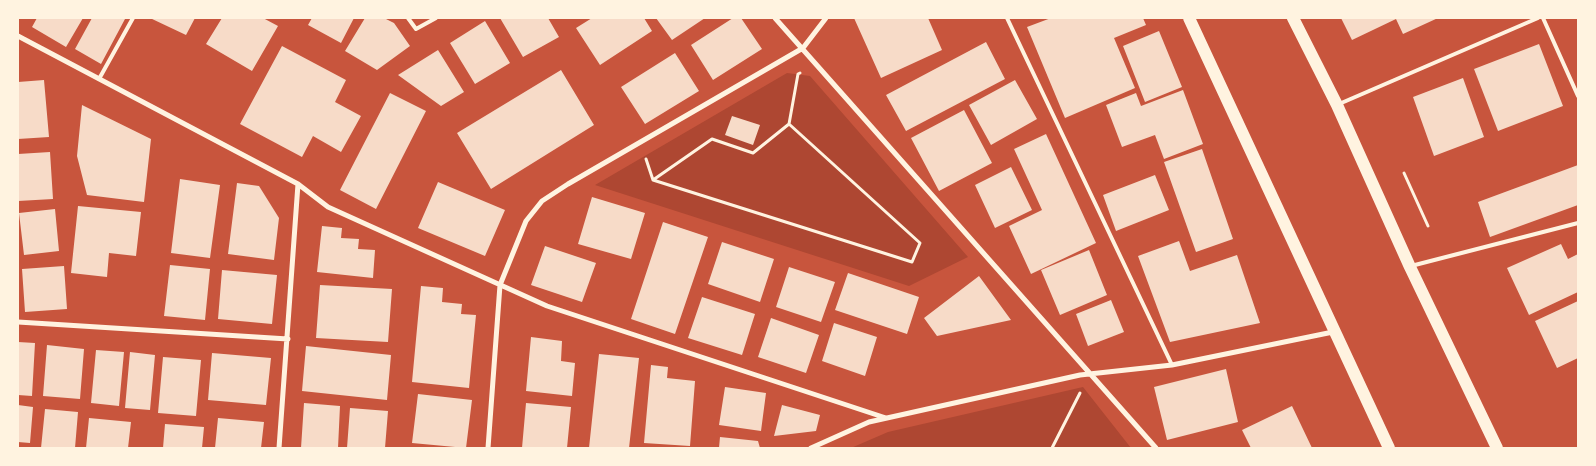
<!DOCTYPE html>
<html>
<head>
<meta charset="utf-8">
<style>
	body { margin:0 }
	#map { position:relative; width:1596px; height:466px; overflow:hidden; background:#c8553d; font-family:"Open Sans",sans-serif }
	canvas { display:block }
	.frame { position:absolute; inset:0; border:19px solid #fff3e0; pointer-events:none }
</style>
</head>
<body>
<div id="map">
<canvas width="1596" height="466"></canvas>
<div class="frame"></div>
</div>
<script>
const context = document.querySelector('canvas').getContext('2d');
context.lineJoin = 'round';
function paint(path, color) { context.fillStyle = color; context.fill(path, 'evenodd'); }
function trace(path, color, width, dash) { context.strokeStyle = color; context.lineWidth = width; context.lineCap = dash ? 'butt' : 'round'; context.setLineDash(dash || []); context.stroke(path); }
const green = new Path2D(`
	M787,73L810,76L968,257L909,286L595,185Z
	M1083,387L1131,448H851L888,432Z`);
const building = new Path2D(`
	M37,18H83L66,47L32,27Z
	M92,18H121L125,19L101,64L75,49Z
	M150,18H195L186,35Z
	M222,18H263L278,26L252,71L206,44Z
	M312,18H354L341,43L308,25Z
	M365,18H384L394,23L410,46L377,70L345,51Z
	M500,18H548L559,37L523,57Z
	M592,18H644L652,31L600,65L576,28Z
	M656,18H705L672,40Z
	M733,18H741L762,49L713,80L691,45Z
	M854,18H928L942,50L881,78Z
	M1051,18H1143L1146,25L1114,38L1135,88L1065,118L1027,27Z
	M1341,18H1438L1403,34L1396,19L1352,40Z
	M485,21L510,63L475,84L450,43Z
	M1159,31L1182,87L1145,102L1123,46Z
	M986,42L1005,79L906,131L886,95Z
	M1539,44L1563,106L1498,131L1474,69Z
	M282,46L346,80L335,102L361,116L341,152L313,136L302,157L240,124Z
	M438,50L464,92L441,106L398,75Z
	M675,53L699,91L645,124L621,87Z
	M561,70L594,125L491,189L457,133Z
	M1463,78L1484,137L1434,156L1413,97Z
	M44,80L49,137L18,139V82Z
	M1015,80L1037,119L991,145L969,105Z
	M1183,90L1203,144L1164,159L1155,135L1122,147L1106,105L1136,93L1141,106Z
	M390,93L426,111L376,209L340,190Z
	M82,105L151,139L144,202L87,195L77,156Z
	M964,110L992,163L939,191L911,138Z
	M732,116L760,125L753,145L725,135Z
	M1046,134L1096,243L1031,274L1009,226L1042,210L1014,149Z
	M1202,149L1233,239L1196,252L1164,162Z
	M50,152L53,199L18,201V154Z
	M1578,165V205L1490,237L1478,202Z
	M1011,167L1032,210L995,228L975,185Z
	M1155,175L1169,210L1116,231L1103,195Z
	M180,179L220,185L210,258L171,253Z
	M438,182L505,210L485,256L418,228Z
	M237,183L259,186L279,218L274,260L228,254Z
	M592,197L645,213L631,259L578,244Z
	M78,206L141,212L136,256L109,253L107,277L71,273Z
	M55,209L59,251L24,255L19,213Z
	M663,222L708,237L675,334L631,319Z
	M322,226L342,228L341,238L359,239L358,249L375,250L373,278L317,272Z
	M1179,241L1190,271L1237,255L1260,323L1170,342L1138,256Z
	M722,242L774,259L760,302L708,284Z
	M1561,244L1568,259L1578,254V292L1529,315L1507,268Z
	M545,246L596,263L582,302L531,285Z
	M1089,250L1107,295L1060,315L1041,270Z
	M170,265L210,269L205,320L164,316Z
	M64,266L67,309L25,312L22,269Z
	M789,267L835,282L821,322L776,307Z
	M222,270L277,275L272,324L218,319Z
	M848,273L919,297L907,334L835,310Z
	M979,276L1011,320L937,336L924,318Z
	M320,285L392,289L388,342L316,338Z
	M421,286L443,288L442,302L462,304L461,314L476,315L469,388L412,382Z
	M702,297L755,314L742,355L688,338Z
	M1111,300L1124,332L1088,346L1076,314Z
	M1578,301V358L1557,368L1535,321Z
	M771,318L819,335L806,373L758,357Z
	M834,323L877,337L865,376L822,361Z
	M531,337L562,341L561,361L575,363L572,396L526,391Z
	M18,342L35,343L32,396L18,395Z
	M47,345L84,349L80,399L43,396Z
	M306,346L391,355L387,400L302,391Z
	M96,350L124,352L119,406L91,403Z
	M130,352L155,355L150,410L125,408Z
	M212,353L271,358L266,405L208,400Z
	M599,354L639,358L629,448H589Z
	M163,357L201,360L196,416L158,413Z
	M651,365L668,367L667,378L695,381L690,446L644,443Z
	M1226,369L1238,422L1167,440L1154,387Z
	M725,387L766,393L761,431L719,425Z
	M418,394L472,400L466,448L412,443Z
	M304,403L340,406L338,448H301Z
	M526,403L571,407L567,448H522Z
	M18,405L33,407L30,443L18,442Z
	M782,405L820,415L816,431L774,436Z
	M1292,406L1312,448H1251L1242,430Z
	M350,408L388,411L385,448H347Z
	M45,409L78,412L75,448H41Z
	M89,418L131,422L128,448H86Z
	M218,418L264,422L261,448H215Z
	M165,424L204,427L202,448H163Z
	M720,437L758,441L760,448H719Z`);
const path = new Path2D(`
	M789,124L920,243L912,262L653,180L712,139L753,153L789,124L798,74L800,73
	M646,159L653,180
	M1404,173L1428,226
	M1052,448L1080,393`);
const service = new Path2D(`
	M408,18L416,29L436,18
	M1007,18L1172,365
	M1543,18L1578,96
	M99,79L133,18
	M1339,104L1538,18
	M1411,266L1578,223`);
const minor = new Path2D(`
	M775,18L1156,448
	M18,36L298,184L328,207L547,306L886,418
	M18,322L288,339
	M279,448L298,184
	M488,448L500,285L526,221L542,201L568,184L803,48L826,18
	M811,448L869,422L1080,375L1172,365L1333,332`);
const primary = new Path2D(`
	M1189,18L1389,448
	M1293,18L1337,105L1410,267L1497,448`);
paint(green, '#ae4732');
paint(building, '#f7dbc8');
trace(path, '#fff3e0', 3);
trace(service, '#fff3e0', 4);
trace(minor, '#fff3e0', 5);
trace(primary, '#fff3e0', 12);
</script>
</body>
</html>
